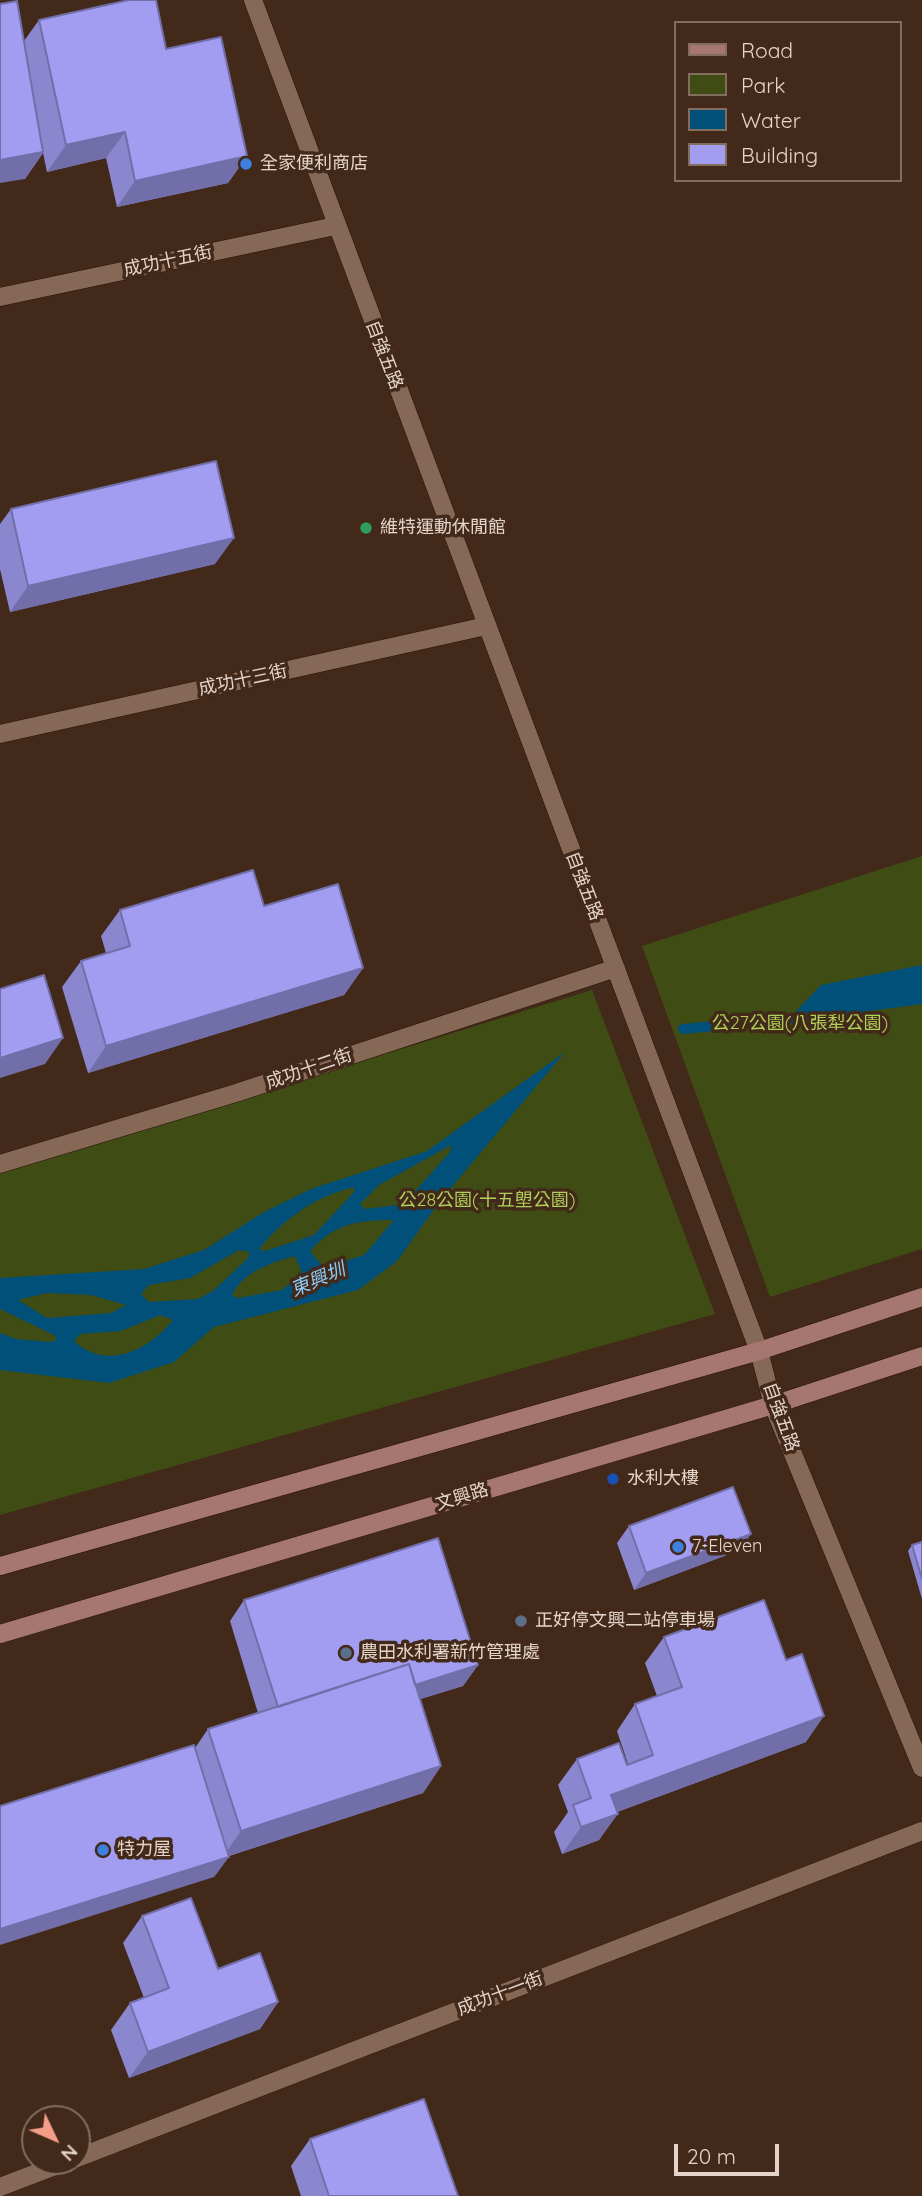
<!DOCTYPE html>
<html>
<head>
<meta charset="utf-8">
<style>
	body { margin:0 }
	#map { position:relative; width:922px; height:2196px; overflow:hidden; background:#422919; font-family:Quicksand,sans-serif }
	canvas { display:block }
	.legend { position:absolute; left:674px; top:21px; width:228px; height:161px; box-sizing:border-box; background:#422919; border:2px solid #836d5f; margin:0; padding:9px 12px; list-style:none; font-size:21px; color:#e4d3c9 }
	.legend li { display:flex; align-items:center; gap:14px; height:35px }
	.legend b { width:35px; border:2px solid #836d5f }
	.north { position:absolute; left:21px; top:2105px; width:70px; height:70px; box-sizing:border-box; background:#422919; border:2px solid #836d5f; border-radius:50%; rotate:134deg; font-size:19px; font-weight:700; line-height:28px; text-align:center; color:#e4d3c9 }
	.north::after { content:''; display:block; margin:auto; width:24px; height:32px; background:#f49e89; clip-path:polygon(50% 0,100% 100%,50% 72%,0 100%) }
	.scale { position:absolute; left:674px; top:2144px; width:105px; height:32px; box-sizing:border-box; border:4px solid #e4d3c9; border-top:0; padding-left:9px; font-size:21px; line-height:24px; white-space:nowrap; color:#e4d3c9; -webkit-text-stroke:5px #422919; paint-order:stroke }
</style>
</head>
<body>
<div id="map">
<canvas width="922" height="2196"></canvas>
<ul class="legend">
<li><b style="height:9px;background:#a67671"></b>Road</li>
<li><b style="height:19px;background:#3f4d15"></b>Park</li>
<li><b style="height:19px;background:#005079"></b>Water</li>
<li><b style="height:19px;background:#a29df1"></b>Building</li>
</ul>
<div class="north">N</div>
<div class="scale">20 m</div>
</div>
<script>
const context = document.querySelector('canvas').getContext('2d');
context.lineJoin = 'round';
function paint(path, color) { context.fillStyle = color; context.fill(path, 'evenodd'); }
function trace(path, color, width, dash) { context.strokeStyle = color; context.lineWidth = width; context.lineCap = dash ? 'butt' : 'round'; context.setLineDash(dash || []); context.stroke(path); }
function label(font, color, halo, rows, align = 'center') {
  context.font = font + ' Quicksand,"Noto Sans TC",sans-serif'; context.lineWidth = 7; context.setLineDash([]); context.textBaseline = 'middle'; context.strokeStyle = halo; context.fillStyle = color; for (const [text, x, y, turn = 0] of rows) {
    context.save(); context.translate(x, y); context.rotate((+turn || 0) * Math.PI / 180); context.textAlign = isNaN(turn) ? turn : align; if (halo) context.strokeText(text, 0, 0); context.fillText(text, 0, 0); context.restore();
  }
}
const green = new Path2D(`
	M922,856V1249L770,1297L642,946Z
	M592,990L715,1314L0,1515V1173Z`);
const water = new Path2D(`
	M922,965V1004L786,1022L821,985Z
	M565,1052L440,1201L397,1261L358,1290L214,1327L174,1362L109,1383L0,1370V1333L16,1339L51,1342L55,1341L56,1336L0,1309V1278L144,1269L204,1250L264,1212L311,1189L427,1151ZM451,1145L450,1152L409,1198L398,1205L365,1209L360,1204L379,1185ZM354,1187V1192L314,1235L265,1251L259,1249C285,1218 314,1197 354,1187ZM394,1220L364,1255L324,1268L310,1251C335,1223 359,1220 394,1220ZM239,1250L250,1252L247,1259L213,1291L198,1299L149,1302L141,1294L149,1285L190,1278ZM295,1256L302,1273L282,1290L238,1298L232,1295C243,1272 272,1262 295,1256ZM47,1293L91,1295L126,1305L111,1313L47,1318L18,1300ZM160,1315L173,1320C148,1351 106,1371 74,1341L80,1334L121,1331Z`);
const stream = new Path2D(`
	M683,1029L799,1018`);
const street = new Path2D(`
	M253,0L759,1351L773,1405L922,1768
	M0,297L335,226
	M0,734L486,626
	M0,1164L236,1093L616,968
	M77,2158L922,1831
	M0,2187L68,2161`);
const secondary = new Path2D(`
	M0,1566L759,1351L922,1297
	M0,1634L773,1405L922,1356`);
const wall = new Path2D(`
	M39,20L166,49L247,156L228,183L117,207L106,158L47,172L43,153L25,179L24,41Z
	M11,509L215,564L10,612L0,569V524Z
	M264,906L363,968L344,995L88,1073L62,987L81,961L106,953L101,936L120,910Z
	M629,1526L740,1550L634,1590L617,1543Z
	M922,1542V1599L908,1551L912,1545Z
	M244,1600L478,1665L463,1686L420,1699L441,1766L423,1793L229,1856L214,1877L195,1748L208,1729L258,1713L230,1621Z
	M664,1637L806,1742L617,1812L599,1840L562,1854L554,1832L568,1812L558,1785L577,1759L628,1764L617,1731L635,1704L657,1696L645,1663Z
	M142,1916L218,1969L278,2002L260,2029L129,2078L111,2030L130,2003L144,1998L123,1943Z
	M310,2139L458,2196H301L291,2166Z`);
const shadedWall = new Path2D(`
	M125,132L106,158L47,172L66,145Z
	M43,152L25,179L0,183V160Z
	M247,156L228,183L117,207L135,181Z
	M234,538L215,564L10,612L28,586Z
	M363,968L344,995L88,1073L106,1046Z
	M63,1038L45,1064L0,1078V1058Z
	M751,1534L740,1550L634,1590L646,1573Z
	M478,1665L463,1686L395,1707L410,1686Z
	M824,1716L806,1742L593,1821L611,1795Z
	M441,1766L423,1793L222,1858L241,1831Z
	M618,1814L599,1840L562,1854L581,1827Z
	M229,1857L214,1877L0,1945V1929Z
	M278,2002L260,2029L129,2078L148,2052Z`);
const building = new Path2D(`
	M129,0H156L166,49L221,37L247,156L135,181L125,132L66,145L39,20Z
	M17,1L43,152L0,160V4Z
	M216,461L234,538L28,586L11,509Z
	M253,870L264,906L338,884L363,968L106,1046L81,961L130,946L120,910Z
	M44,975L63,1038L0,1058V989Z
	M733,1487L751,1534L646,1573L629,1526Z
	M438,1538L478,1665L415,1685L409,1664L278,1707L244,1600Z
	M922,1542V1579L912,1545Z
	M764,1600L786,1660L802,1654L824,1716L611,1795L618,1814L581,1827L573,1805L591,1798L577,1759L619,1743L627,1765L653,1755L635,1704L682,1687L664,1637Z
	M409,1664L441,1766L241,1831L208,1729Z
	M194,1745L229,1857L0,1929V1806Z
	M191,1898L218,1969L260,1953L278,2002L148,2052L130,2003L169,1988L142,1916Z
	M424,2099L458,2196H329L310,2139Z`);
const markers = [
	[246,164,7,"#3f7fe0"],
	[366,528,7,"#2e9e5b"],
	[613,1479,7,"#1a4fb4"],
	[678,1547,7,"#3f7fe0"],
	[521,1621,7,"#5c6f8a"],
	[346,1653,7,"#5c6f8a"],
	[103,1850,7,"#3f7fe0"]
];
const poiNames = [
	["全家便利商店",260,164],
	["維特運動休閒館",380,528],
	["水利大樓",627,1479],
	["7-Eleven",692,1547],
	["正好停文興二站停車場",535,1621],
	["農田水利署新竹管理處",360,1653],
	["特力屋",117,1850]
];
const streetNames = [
	["成功十五街",168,261,-12],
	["自強五路",384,355,69],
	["成功十三街",243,680,-12],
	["自強五路",584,886,69],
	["成功十二街",309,1069,-19],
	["自強五路",781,1417,70],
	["文興路",462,1497,-17],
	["成功十一街",500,1994,-21]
];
const parkNames = [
	["公27公園(八張犁公園)",800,1024],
	["公28公園(十五塱公園)",487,1201]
];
const waterNames = [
	["東興圳",318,1280,-23]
];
paint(green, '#3f4d15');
paint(water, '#005079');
trace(stream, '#005079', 10);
trace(street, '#271003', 19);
trace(secondary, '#271003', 19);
trace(street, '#856856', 18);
trace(secondary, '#a67671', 18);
paint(wall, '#8b87cf');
paint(shadedWall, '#716ea9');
paint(building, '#a29df1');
trace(building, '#716ea9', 2);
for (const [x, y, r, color] of markers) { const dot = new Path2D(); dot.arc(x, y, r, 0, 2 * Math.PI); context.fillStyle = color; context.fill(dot); trace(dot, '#422919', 2.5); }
label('18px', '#e4d3c9', '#422919', poiNames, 'left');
label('18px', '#e4d3c9', '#422919', streetNames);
label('18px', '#afd059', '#422919', parkNames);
label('italic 19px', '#8ccaf7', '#422919', waterNames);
</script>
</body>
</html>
